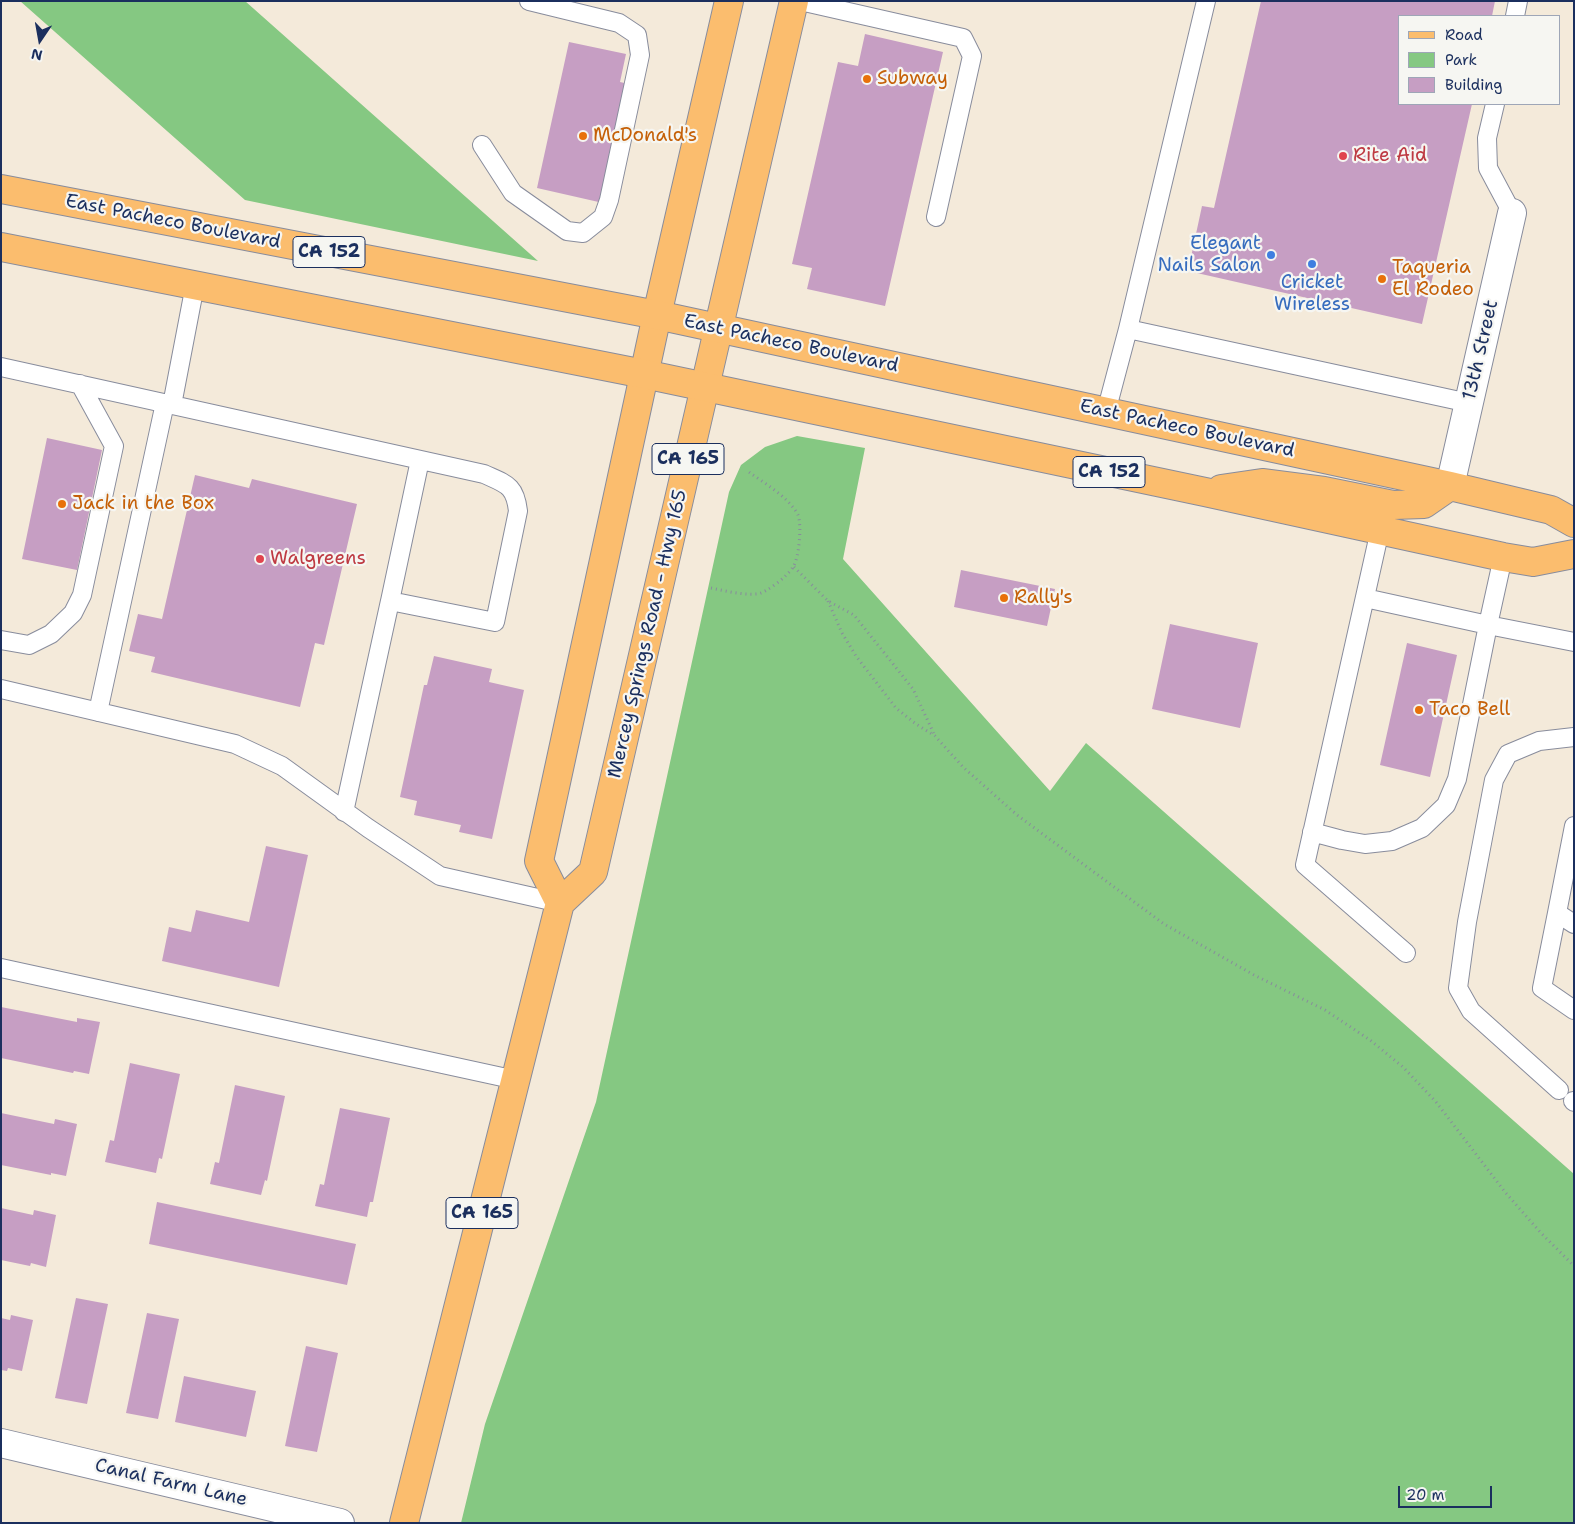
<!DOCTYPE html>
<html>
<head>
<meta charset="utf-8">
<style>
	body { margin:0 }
	#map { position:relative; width:1575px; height:1524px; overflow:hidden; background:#f4eada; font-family:"Shantell Sans",sans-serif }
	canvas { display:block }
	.frame { position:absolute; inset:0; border:2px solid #1b2f5e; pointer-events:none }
	.legend { position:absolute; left:1398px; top:15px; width:162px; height:90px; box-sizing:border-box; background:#f6f6f2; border:1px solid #9ea6b7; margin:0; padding:6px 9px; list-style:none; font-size:15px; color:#1b2f5e }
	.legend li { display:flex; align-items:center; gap:10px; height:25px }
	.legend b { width:25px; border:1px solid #9ea6b7 }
	.north { position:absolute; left:15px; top:15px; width:50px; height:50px; -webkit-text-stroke:4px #f6f6f2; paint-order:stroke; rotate:192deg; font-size:14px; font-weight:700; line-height:20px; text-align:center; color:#1b2f5e }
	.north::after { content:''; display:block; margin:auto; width:18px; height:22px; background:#1b2f5e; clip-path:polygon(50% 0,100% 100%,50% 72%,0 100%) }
	.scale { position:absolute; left:1398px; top:1486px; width:94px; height:22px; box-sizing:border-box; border:2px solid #1b2f5e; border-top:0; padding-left:6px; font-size:15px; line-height:18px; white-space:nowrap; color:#1b2f5e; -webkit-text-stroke:4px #f6f6f2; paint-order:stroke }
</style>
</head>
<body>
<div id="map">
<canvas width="1575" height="1524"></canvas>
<div class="frame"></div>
<ul class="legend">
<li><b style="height:6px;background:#fbbd6e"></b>Road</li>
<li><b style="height:14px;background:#85c882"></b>Park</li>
<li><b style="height:14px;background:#c69ec3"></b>Building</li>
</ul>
<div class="north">N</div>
<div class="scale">20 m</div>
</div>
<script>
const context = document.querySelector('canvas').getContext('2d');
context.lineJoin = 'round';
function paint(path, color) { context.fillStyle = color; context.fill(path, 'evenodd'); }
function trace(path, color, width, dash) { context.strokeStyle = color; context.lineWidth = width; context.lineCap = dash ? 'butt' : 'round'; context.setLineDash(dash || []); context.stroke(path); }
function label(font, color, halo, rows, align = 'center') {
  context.font = font + ' "Shantell Sans",sans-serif'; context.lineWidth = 4.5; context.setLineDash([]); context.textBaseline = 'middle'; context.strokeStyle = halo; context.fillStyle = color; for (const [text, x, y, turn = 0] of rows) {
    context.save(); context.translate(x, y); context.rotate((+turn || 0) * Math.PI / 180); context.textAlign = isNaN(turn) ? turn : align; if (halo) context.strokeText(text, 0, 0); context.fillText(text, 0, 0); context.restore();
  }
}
const green = new Path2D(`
	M20,1H245L538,261L245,200Z
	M797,436L865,448L843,559L1050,791L1086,743L1574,1174V1523H461L485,1424L596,1102L729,492L741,465L765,447Z`);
const building = new Path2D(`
	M1261,1H1495L1492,16H1399V104H1472L1422,324L1188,271L1202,206L1214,208Z
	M865,34L943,52L885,306L807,289L812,268L792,264L838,62L858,66Z
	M569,42L626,54L620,82L629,84L603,203L537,188Z
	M47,438L102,450L77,570L22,559Z
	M195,475L249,488L252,479L357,504L324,645L315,643L300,707L151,672L155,657L129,651L138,614L162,619Z
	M961,570L1055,589L1047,626L954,607Z
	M1170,624L1258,643L1240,728L1152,709Z
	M1407,643L1457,655L1430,777L1380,765Z
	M434,656L492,669L489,682L524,690L492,839L459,832L461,825L414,815L417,801L400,797L424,685H427Z
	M266,846L308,855L279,987L162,961L169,927L191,932L196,910L249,922Z
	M1,1007L77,1022V1018L100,1022L89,1074L74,1071L73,1073L1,1058Z
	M130,1063L180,1074L162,1159L159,1158L156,1173L105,1162L110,1140L114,1141Z
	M235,1085L285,1096L267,1181L265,1180L261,1195L210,1184L215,1162L219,1163Z
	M340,1108L390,1118L373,1202H370L367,1217L315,1206L320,1184L324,1185Z
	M1,1113L54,1124L55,1119L77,1124L66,1176L51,1173V1175L1,1165Z
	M157,1202L356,1244L347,1285L149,1244Z
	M1,1208L33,1215L34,1210L56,1215L46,1267L31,1263L30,1266L1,1260Z
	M76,1298L108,1304L87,1404L55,1398Z
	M147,1313L179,1319L158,1419L126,1413Z
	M11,1315L33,1320L22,1371L8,1368L7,1371L1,1370V1318L10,1320Z
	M306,1346L338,1353L317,1452L285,1446Z
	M184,1376L256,1391L246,1437L175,1422Z`);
const path = new Path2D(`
	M794,567L828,601L854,615L913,689L934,734
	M711,588C726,591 741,595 757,594C766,593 788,576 793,567C799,559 802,525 798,515C789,497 765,484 749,472
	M828,601L842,633L856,656L896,708L916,724L935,736L963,767L1017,815L1164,924L1254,975L1325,1010L1370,1040L1403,1067L1436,1102L1505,1192L1540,1232L1574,1266`);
const service = new Path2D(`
	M800,1L963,38L972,56L936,217
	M1206,1L1128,329L1469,403
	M1515,16L1518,1
	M1495,104L1487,138L1488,168L1512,213
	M482,145L513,193L567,231L583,233L603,217L609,200L640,55L637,35L619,23L529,1
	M1,367L484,474C506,484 515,485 518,511L495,622L390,601L344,812
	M172,405L195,285
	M1106,412L1128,329
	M1380,530L1305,865L1406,953
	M1503,557L1488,625L1574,642
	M390,601L420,460
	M1,640L29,645L51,634L73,613L82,595L114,446L80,384
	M1,689L235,744L282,766L368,828L440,876L560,903
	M98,712L165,403
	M1574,826L1557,913L1574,924
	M1312,832L1342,840L1365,844L1392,841L1422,828L1446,805L1457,779L1488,625L1365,598
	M1557,913L1542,988L1574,1010
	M1,968L516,1080
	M1559,1090L1471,1011L1458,988L1467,922L1494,780L1508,754L1539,741L1574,737
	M1573,1101L1574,1102`);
const minor = new Path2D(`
	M1450,486L1512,213
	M1,1443L340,1523`);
const primary = new Path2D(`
	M560,903L539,861L657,315L729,1
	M404,1523L560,903L593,872L794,1`);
const trunk = new Path2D(`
	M1,189L657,315L1450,486L1551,510L1574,523
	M1,247L644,374L1205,492L1503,557L1533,562L1574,554
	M1221,489L1262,483L1324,491L1393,505L1424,504L1450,486`);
const markers = [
	[867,79,5,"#e8710a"],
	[583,136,5,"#e8710a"],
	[1343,156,5,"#e0444e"],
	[1271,255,5,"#3f7fe0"],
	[1312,264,5,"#3f7fe0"],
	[1382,279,5,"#e8710a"],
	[62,504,5,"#e8710a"],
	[260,559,5,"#e0444e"],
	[1004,598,5,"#e8710a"],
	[1419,710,5,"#e8710a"]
];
const shields = [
	[329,252,72],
	[688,459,72],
	[1109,472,72],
	[482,1213,72]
];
const shieldNames = [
	["CA 152",329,252],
	["CA 165",688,459],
	["CA 152",1109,472],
	["CA 165",482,1213]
];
const foodNames = [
	["Subway",877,79],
	["McDonald's",593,136],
	["Taqueria",1392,268],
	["El Rodeo",1392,290],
	["Jack in the Box",72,504],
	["Rally's",1014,598],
	["Taco Bell",1429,710]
];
const healthNames = [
	["Rite Aid",1353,156],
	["Walgreens",270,559]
];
const streetNames = [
	["East Pacheco Boulevard",173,222,11],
	["East Pacheco Boulevard",791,344,12],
	["13th Street",1481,350,-77],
	["East Pacheco Boulevard",1187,429,12],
	["Mercey Springs Road - Hwy 165",648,634,-77],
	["Canal Farm Lane",171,1483,13]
];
const shopNames = [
	["Elegant",1261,244],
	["Nails Salon",1261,266],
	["Cricket",1312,283,"center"],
	["Wireless",1312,305,"center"]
];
paint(green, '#85c882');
paint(building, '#c69ec3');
trace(service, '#888c9c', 20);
trace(minor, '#888c9c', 30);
trace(primary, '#888c9c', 30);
trace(trunk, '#888c9c', 30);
trace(path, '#888c9c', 3, [1, 4]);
trace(service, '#fff', 18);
trace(minor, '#fff', 28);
trace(primary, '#fbbd6e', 28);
trace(trunk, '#fbbd6e', 28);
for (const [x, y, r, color] of markers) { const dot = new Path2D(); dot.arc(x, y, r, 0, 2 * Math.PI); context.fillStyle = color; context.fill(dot); trace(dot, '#f6f6f2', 2); }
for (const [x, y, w] of shields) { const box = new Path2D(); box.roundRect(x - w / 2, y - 15.5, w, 31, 4); context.fillStyle = '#f6f6f2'; context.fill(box); trace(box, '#1b2f5e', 1); }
label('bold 18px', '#1b2f5e', null, shieldNames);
label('19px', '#c56008', '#f6f6f2', foodNames, 'left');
label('19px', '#be3a42', '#f6f6f2', healthNames, 'left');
label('19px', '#1b2f5e', '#f6f6f2', streetNames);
label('19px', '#366cbe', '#f6f6f2', shopNames, 'right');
</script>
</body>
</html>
